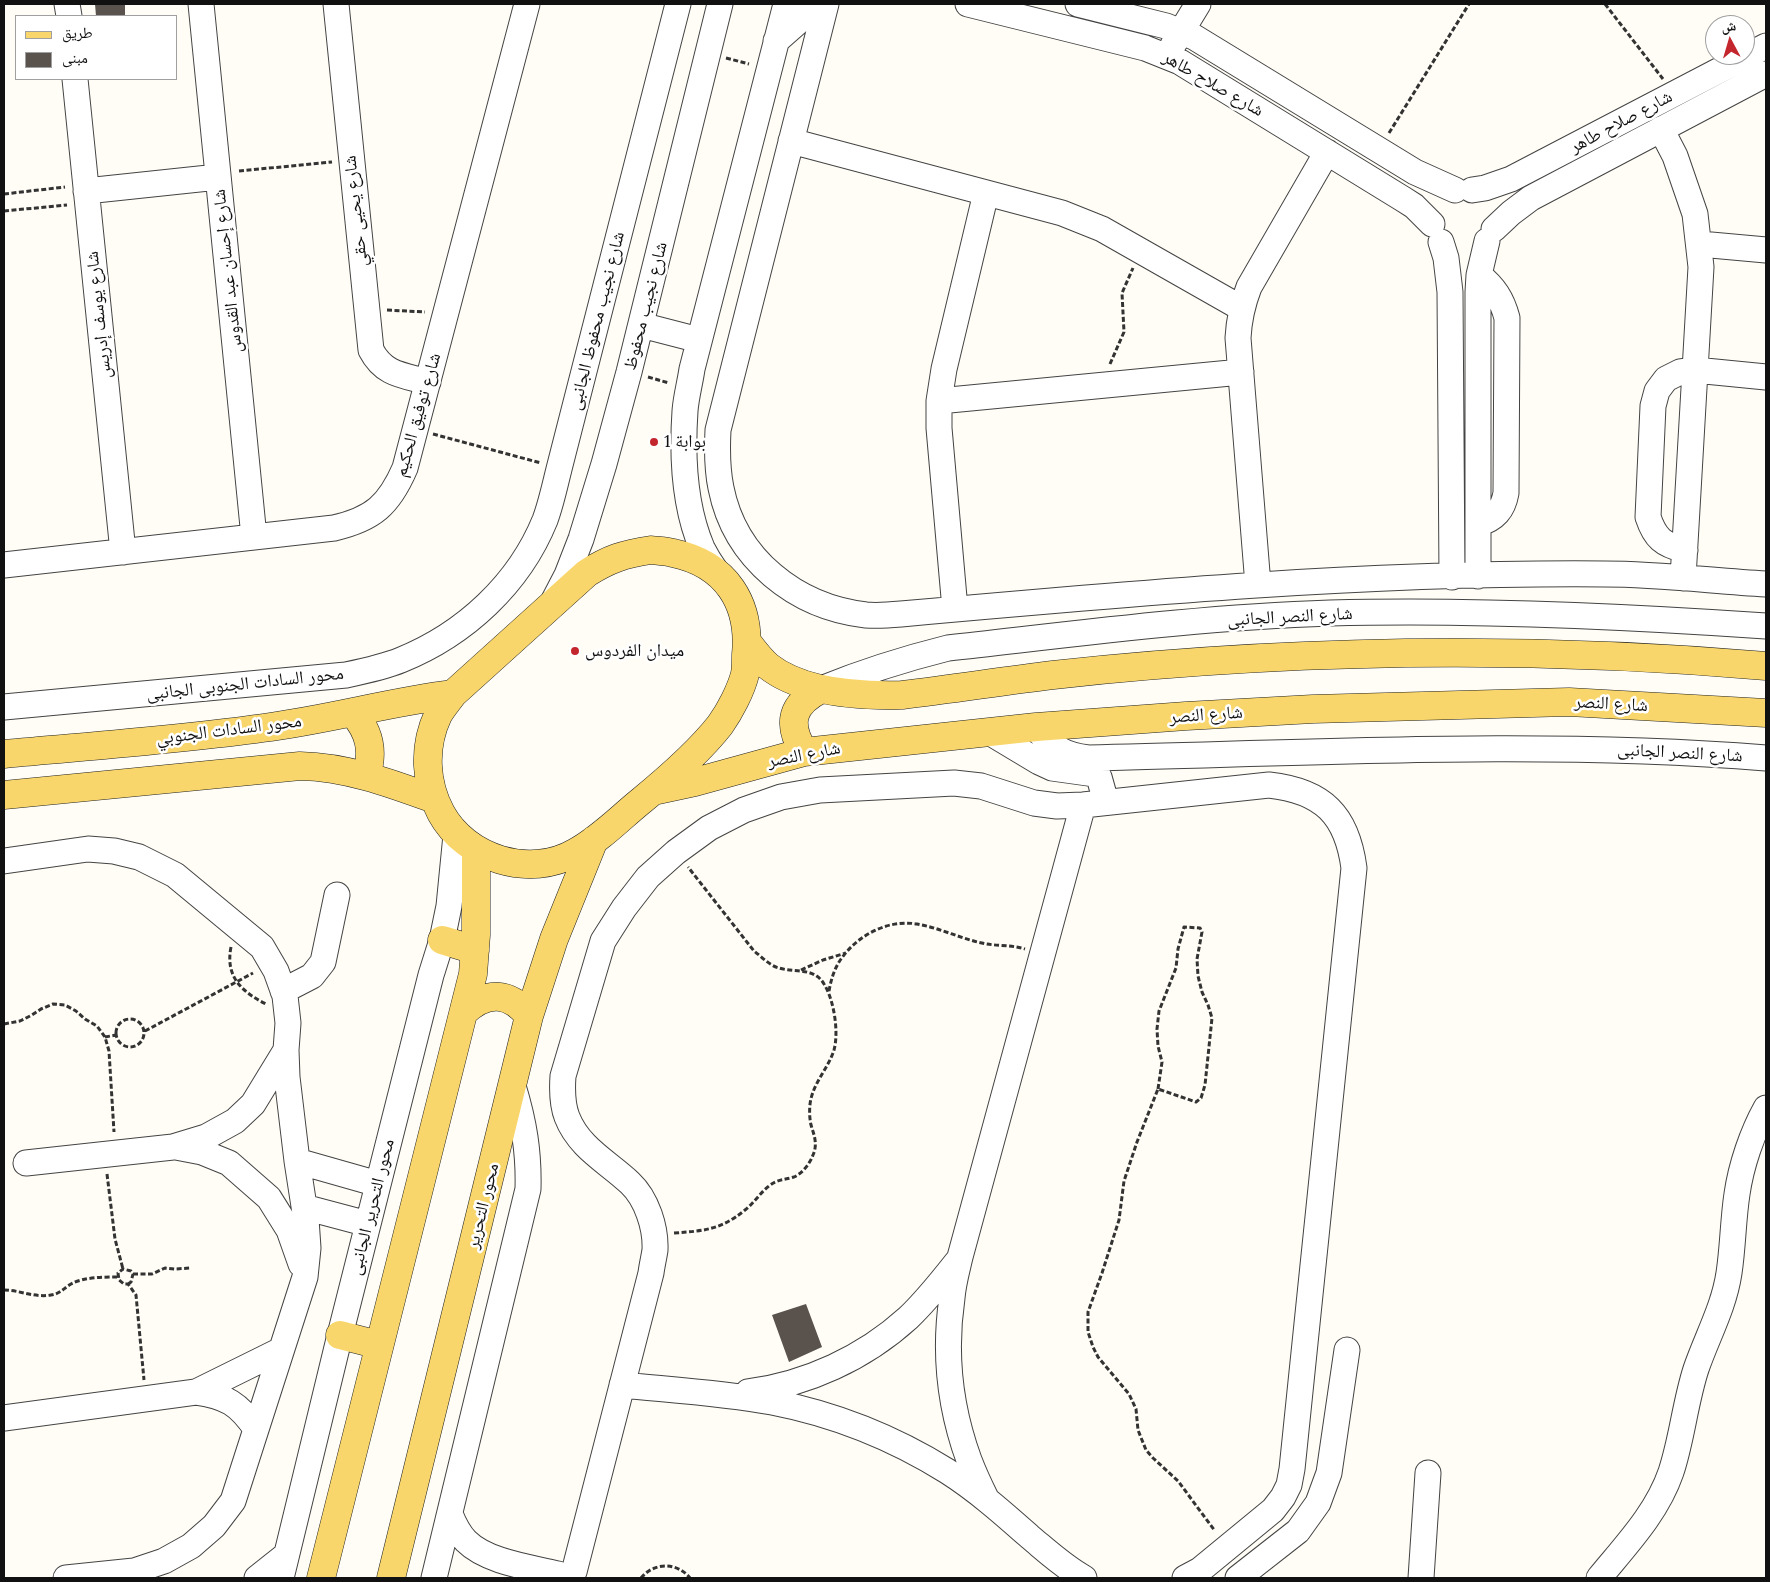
<!DOCTYPE html>
<html>
<head>
<meta charset="utf-8">
<style>
	body { margin:0 }
	#map { position:relative; width:1770px; height:1582px; overflow:hidden; background:#fffdf5; font-family:Lora,"Noto Naskh Arabic",serif }
	canvas { display:block }
	.frame { position:absolute; inset:0; border:5px solid #111; pointer-events:none }
	.legend { position:absolute; left:15px; top:15px; width:162px; height:65px; box-sizing:border-box; background:#fff; border:1px solid #a0a0a0; margin:0; padding:6px 9px; list-style:none; font-size:15px; color:#111 }
	.legend li { display:flex; align-items:center; gap:10px; height:25px }
	.legend b { width:25px; border:1px solid #a0a0a0 }
	.north { position:absolute; left:1705px; top:15px; width:50px; height:50px; box-sizing:border-box; background:#fff; border:1px solid #a0a0a0; border-radius:50%; rotate:354deg; font-size:14px; font-weight:700; line-height:20px; text-align:center; color:#111 }
	.north::after { content:''; display:block; margin:auto; width:18px; height:22px; background:#c4262e; clip-path:polygon(50% 0,100% 100%,50% 72%,0 100%) }
</style>
</head>
<body>
<div id="map">
<canvas width="1770" height="1582"></canvas>
<div class="frame"></div>
<ul class="legend">
<li><b style="height:6px;background:#f9d66b"></b>طريق</li>
<li><b style="height:14px;background:#5a524d"></b>مبنى</li>
</ul>
<div class="north">ش</div>
</div>
<script>
const context = document.querySelector('canvas').getContext('2d');
context.lineJoin = 'round';
function paint(path, color) { context.fillStyle = color; context.fill(path, 'evenodd'); }
function trace(path, color, width, dash) { context.strokeStyle = color; context.lineWidth = width; context.lineCap = dash ? 'butt' : 'round'; context.setLineDash(dash || []); context.stroke(path); }
function label(font, color, halo, rows, align = 'center') {
  context.font = font + ' Lora,"Noto Naskh Arabic",serif'; context.lineWidth = 5; context.setLineDash([]); context.textBaseline = 'middle'; context.strokeStyle = halo; context.fillStyle = color; for (const [text, x, y, turn = 0] of rows) {
    context.save(); context.translate(x, y); context.rotate((+turn || 0) * Math.PI / 180); context.textAlign = isNaN(turn) ? turn : align; if (halo) context.strokeText(text, 0, 0); context.fillText(text, 0, 0); context.restore();
  }
}
const building = new Path2D(`
	M95,4H125V16H96Z
	M806,1304L822,1347L789,1362L772,1315Z`);
const path = new Path2D(`
	M1605,4L1663,79
	M726,58L749,64
	M1389,133L1469,4
	M239,171L332,162
	M4,194L65,187
	M4,211L67,205
	M387,310L425,312
	M1110,364L1124,332L1122,293L1133,268
	M648,377L669,383
	M433,434L541,463
	M231,947C225,977 242,992 266,1004
	M801,970L823,960L846,953
	M829,991C831,980 834,969 841,959C857,936 887,919 917,924C941,928 963,940 987,944C999,946 1012,945 1025,949
	M116 1033a14 14 0 1 1 28 0a14 14 0 1 1-28 0Z
	M4,1024L20,1021L32,1015L41,1009L53,1004L65,1005L76,1011L85,1019L97,1026L105,1037L109,1051L114,1132
	M145,1031L253,973
	M105,1037L116,1035
	M1158,1089L1162,1062L1158,1046L1157,1029L1159,1011L1176,968L1178,949L1184,927L1200,928L1202,932L1197,959L1198,976L1202,992L1208,1005L1212,1018L1205,1085L1201,1098L1196,1102L1158,1089L1137,1142L1124,1181L1119,1220L1102,1273L1088,1312V1332L1093,1347L1098,1357L1129,1394L1136,1409L1138,1430L1146,1450L1153,1458L1178,1481L1215,1531
	M107,1174L115,1239L123,1269
	M674,1233C703,1231 721,1230 745,1210C754,1203 760,1193 769,1186C777,1179 785,1180 794,1177C803,1173 810,1163 813,1155C818,1144 814,1135 811,1125C809,1116 809,1104 812,1095C817,1079 829,1066 834,1050C839,1032 834,1000 824,984C814,967 795,973 779,968C770,966 762,957 754,951L688,867
	M133,1274H152L165,1268L175,1269L191,1268
	M128,1284L131,1282L133,1274L131,1271L123,1269L118,1273L119,1280L124,1284H128L136,1295L144,1380
	M4,1290C19,1290 35,1298 51,1295C60,1294 64,1288 71,1284C83,1277 104,1277 118,1277
	M641,1578C654,1562 677,1562 690,1578`);
const minor = new Path2D(`
	M67,4L69,16
	M201,4L254,537
	M336,4L371,350C384,375 403,375 428,382
	M826,4L718,430C717,450 717,469 721,488C735,559 796,607 866,615C877,616 890,615 901,614C1135,593 1370,572 1605,574C1659,574 1713,581 1766,584
	M968,4L1145,48L1180,62L1403,199L1414,206L1432,224
	M1078,4L1166,26L1194,37L1415,172L1455,190
	M776,41L818,4
	M1173,45L1198,4
	M75,79L123,552
	M1661,129L1675,156L1695,214L1701,267L1683,578
	M791,141L1062,213L1102,229L1241,308
	M1472,190L1485,188L1511,179L1766,46
	M86,191L218,177
	M1494,229L1511,213L1531,198L1766,74
	M1441,242L1446,258L1450,292L1452,577
	M1700,244L1766,250
	M641,325L699,340
	M939,401L1241,372
	M1478,524C1495,519 1503,510 1506,493L1507,318C1502,299 1494,287 1479,275
	M1685,550C1663,545 1655,538 1648,517L1653,406L1657,391L1666,379L1680,372L1695,370L1766,377
	M4,565L334,528C373,519 389,505 405,468L527,4
	M716,571C711,564 706,556 702,548C684,506 682,455 685,411C686,397 690,383 692,369L786,4
	M1478,576V292L1479,275L1487,241
	M1258,585L1238,338C1239,319 1242,305 1249,287L1327,152
	M554,600L567,575L581,539L604,464L629,372L720,4
	M955,609L939,428V401L944,369L986,193
	M821,689C863,672 904,659 948,648C1075,634 1202,617 1330,613C1475,609 1621,616 1766,626
	M4,707L346,675C365,671 384,667 401,660C465,634 519,584 545,520C551,504 555,485 559,469L678,4
	M1036,727C1049,747 1065,755 1088,758C1314,753 1541,740 1766,758
	M989,732L1039,762L1052,768L1095,774L1099,777L1106,802
	M4,861L88,849L114,851L139,857L175,875L262,947L276,971L285,996L288,1023L286,1050L287,1077L297,1161L306,1219L308,1248L305,1277L233,1501L214,1526L191,1546L164,1561L134,1571L66,1578
	M283,991L312,976L323,962L337,895
	M176,1147L202,1152L229,1163L269,1198L289,1230L301,1264
	M297,1161L378,1184
	M26,1163L173,1147L206,1137L235,1121L253,1104L286,1050
	M304,1207L368,1224
	M622,1385C672,1390 723,1393 772,1402C834,1414 894,1438 947,1471C977,1490 1004,1514 1030,1537C1048,1552 1064,1567 1084,1578
	M196,1392L281,1350
	M748,1392C807,1384 864,1358 908,1318C926,1301 941,1282 956,1263
	M4,1418L196,1392C226,1396 239,1404 256,1429
	M986,1498C980,1486 974,1473 969,1460C950,1408 944,1352 952,1298C953,1284 957,1270 960,1257L1083,805
	M450,1514C454,1524 458,1533 466,1541C487,1562 529,1567 558,1574
	M574,1572L651,1273C652,1265 654,1257 655,1250C656,1228 647,1199 630,1183C608,1162 579,1148 567,1117C562,1104 562,1090 563,1076L603,941L624,908L648,877L676,852L709,828L744,810L781,797L820,790L954,783L981,786L1034,803L1057,806L1083,805L1269,785C1323,791 1347,815 1354,868L1292,1469L1289,1485L1283,1497L1273,1510L1200,1570L1185,1578
	M257,1578L286,1555
	M281,1578L340,1335L431,975L442,940L449,906L456,835
	M434,1578L528,1189C529,1152 524,1122 513,1086
	M1238,1578L1298,1531L1318,1503L1329,1473L1347,1350
	M1421,1578L1428,1473
	M1599,1578C1626,1545 1657,1513 1671,1472C1682,1439 1685,1403 1696,1369C1707,1337 1724,1307 1729,1273C1733,1247 1733,1220 1737,1194C1741,1166 1752,1133 1766,1108`);
const major = new Path2D(`
	M651,550C658,551 666,551 673,553C726,564 751,603 746,655C746,661 746,668 745,674C741,690 730,711 720,725C698,753 669,778 641,801C620,818 600,839 576,852C530,879 466,859 441,813C425,783 423,747 438,715C442,708 448,701 453,694L587,573C609,559 624,554 651,550Z
	M748,643C754,651 761,660 768,666C802,693 862,696 902,695C953,689 1003,681 1053,675C1289,649 1530,646 1766,666
	M353,713C370,732 374,752 366,776
	M804,752C786,723 792,704 821,689
	M4,754C90,746 177,740 263,728C327,720 389,702 453,694
	M653,791L695,782L804,752L1036,727L1186,716L1313,709L1569,702L1766,713
	M4,795L300,766C347,767 390,783 434,799
	M442,940L475,950
	M464,1012C487,990 510,992 529,1016
	M340,1335L379,1345
	M321,1578L473,974L476,935V849
	M391,1578L529,1016L554,939L594,840`);
const markers = [
	[654,442,5,"#c4262e"],
	[575,651,5,"#c4262e"]
];
const streetNames = [
	["شارع صلاح طاهر",1213,84,30],
	["شارع صلاح طاهر",1621,122,-28],
	["شارع يحيى حقي",356,211,-96],
	["شارع إحسان عبد القدوس",228,271,-96],
	["شارع نجيب محفوظ",646,306,-76],
	["شارع يوسف إدريس",99,315,-96],
	["شارع نجيب محفوظ الجانبى",597,321,-76],
	["شارع توفيق الحكيم",418,415,-74],
	["شارع النصر الجانبى",1290,617,-3],
	["محور السادات الجنوبى الجانبى",245,684,-6],
	["شارع النصر",1611,704,3],
	["شارع النصر",1206,715,-4],
	["محور السادات الجنوبي",229,730,-7],
	["شارع النصر الجانبى",1680,753,3],
	["شارع النصر",804,755,-11],
	["محور التحرير",483,1206,-76],
	["محور التحرير الجانبى",372,1207,-76]
];
const poiNames = [
	["بوابة 1",664,442],
	["ميدان الفردوس",585,651]
];
paint(building, '#5a524d');
trace(minor, '#444', 27);
trace(major, '#222', 29);
trace(path, '#333', 3, [5, 2.5]);
trace(minor, '#fff', 25);
trace(major, '#f9d66b', 28);
for (const [x, y, r, color] of markers) { const dot = new Path2D(); dot.arc(x, y, r, 0, 2 * Math.PI); context.fillStyle = color; context.fill(dot); trace(dot, '#fff', 2); }
label('18px', '#111', '#fff', streetNames);
label('18px', '#111', '#fff', poiNames, 'left');
</script>
</body>
</html>
